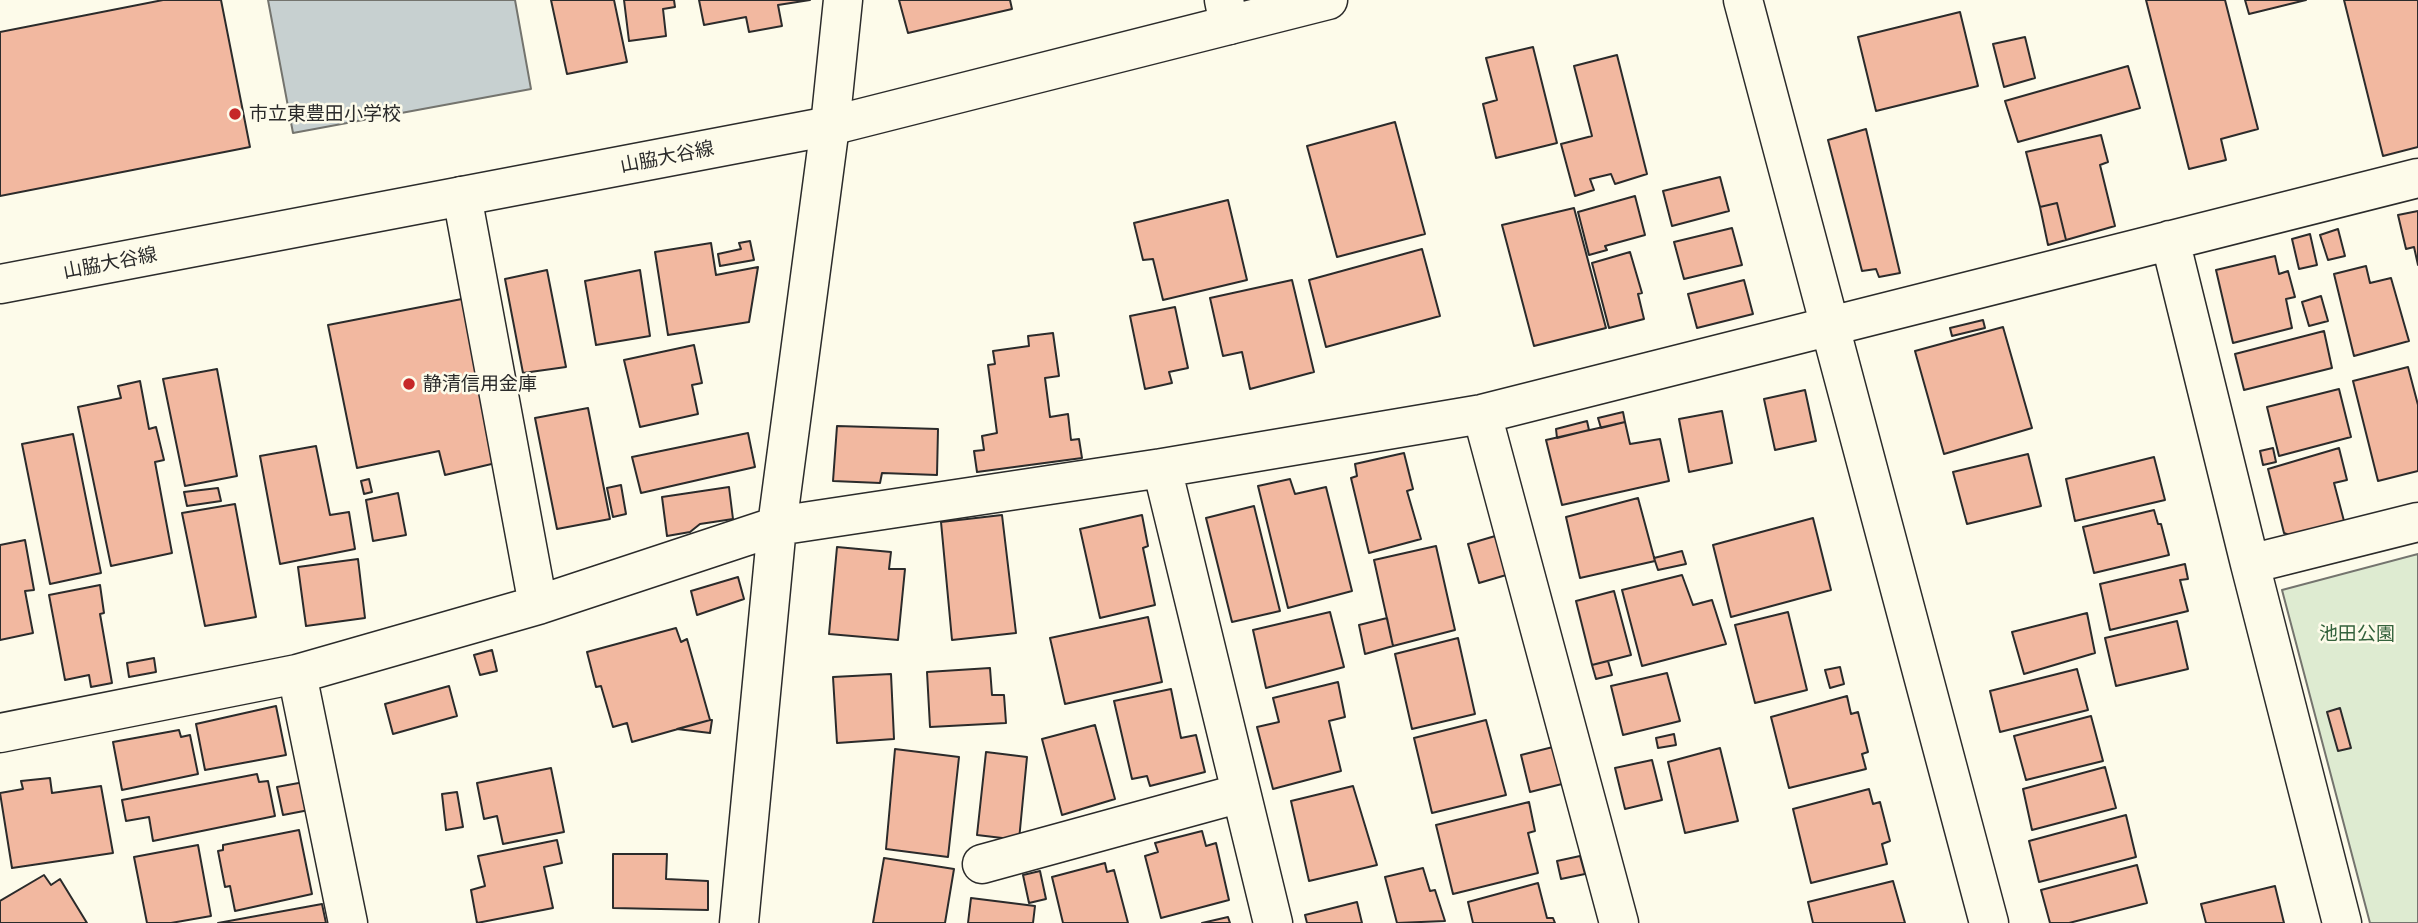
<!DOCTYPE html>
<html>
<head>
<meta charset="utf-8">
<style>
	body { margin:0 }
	canvas { display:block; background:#fdfbea }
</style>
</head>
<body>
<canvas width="2418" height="923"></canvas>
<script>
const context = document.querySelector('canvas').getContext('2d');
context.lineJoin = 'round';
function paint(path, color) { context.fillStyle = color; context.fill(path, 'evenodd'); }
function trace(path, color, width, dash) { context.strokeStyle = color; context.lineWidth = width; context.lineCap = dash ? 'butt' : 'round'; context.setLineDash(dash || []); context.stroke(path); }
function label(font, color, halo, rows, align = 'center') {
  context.font = font + ' Lato,"Noto Sans JP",sans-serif'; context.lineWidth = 5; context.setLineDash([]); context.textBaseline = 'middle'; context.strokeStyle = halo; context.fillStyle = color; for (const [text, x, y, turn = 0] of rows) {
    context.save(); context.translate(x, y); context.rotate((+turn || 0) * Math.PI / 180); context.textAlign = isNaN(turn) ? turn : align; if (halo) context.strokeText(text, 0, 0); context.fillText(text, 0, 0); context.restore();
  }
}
const green = new Path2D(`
	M2418,554V923H2370L2282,590Z`);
const water = new Path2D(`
	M268,0H515L531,89L293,133Z`);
const building = new Path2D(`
	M163,0H221L250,147L0,196V32Z
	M551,0H614L627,62L567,74Z
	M624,0H674L675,7L663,9L666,36L629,41Z
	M699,0H810L778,5L782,26L749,32L746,17L704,25Z
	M899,0H1010L1012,9L908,33Z
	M2146,0H2225L2258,129L2221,139L2226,160L2189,169Z
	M2245,0H2306L2249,14Z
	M2344,0H2418V147L2383,156Z
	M1960,12L1978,86L1876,111L1858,37Z
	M2025,37L2035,78L2004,87L1993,44Z
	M1533,47L1557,143L1496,158L1483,104L1497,100L1486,58Z
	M1617,55L1647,174L1615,184L1611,174L1590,179L1594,190L1575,196L1561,144L1592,136L1574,66Z
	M2128,66L2140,108L2018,142L2005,101Z
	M1395,122L1425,234L1337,257L1307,146Z
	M1866,129L1900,273L1879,277L1876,269L1862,271L1828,140Z
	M2101,135L2108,162L2100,165L2115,226L2066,240L2057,203L2040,207L2026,152Z
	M1720,177L1729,211L1672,226L1663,191Z
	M1635,196L1645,235L1605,246L1607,250L1589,255L1578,212Z
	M1228,200L1247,280L1163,300L1153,259L1143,260L1134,223Z
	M2057,203L2066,240L2048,245L2040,207Z
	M1574,208L1606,328L1534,346L1502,225Z
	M2418,211V265L2414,247L2406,249L2398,215Z
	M1732,228L1742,265L1684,279L1674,242Z
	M2338,229L2345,256L2328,260L2320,235Z
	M2310,234L2317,265L2299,269L2292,239Z
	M750,241L754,260L720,266L718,254L741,249L739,243Z
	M711,243L716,275L758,267L749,322L668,335L655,252Z
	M1422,249L1440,316L1326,347L1309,280Z
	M1630,252L1642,293L1638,294L1644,319L1609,328L1592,263Z
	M2275,256L2279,274L2288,271L2295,297L2286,299L2292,328L2233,343L2216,270Z
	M2366,266L2370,283L2391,278L2409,341L2354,356L2334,274Z
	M547,270L566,367L523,373L505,279Z
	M640,270L650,336L596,345L585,281Z
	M1292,280L1314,372L1250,389L1242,352L1223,356L1210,298Z
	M1744,280L1753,314L1697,328L1688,294Z
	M2321,296L2328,321L2309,326L2302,302Z
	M467,298L500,462L445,475L439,451L357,468L328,325Z
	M1175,307L1188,368L1169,372L1172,383L1145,389L1130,316Z
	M1983,320L1985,328L1952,336L1950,328Z
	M2003,327L2032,428L1944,454L1915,351Z
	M2324,331L2332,368L2244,390L2235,354Z
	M1053,333L1059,376L1045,378L1050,417L1068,414L1071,440L1079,439L1082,458L977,472L974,451L984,450L982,436L997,433L988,365L995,364L993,351L1029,346L1028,336Z
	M694,345L702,383L692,385L698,414L640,427L624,360Z
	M2408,367L2418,405V471L2378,481L2353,381Z
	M217,369L237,476L185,486L163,379Z
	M140,381L149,429L156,427L164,460L155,462L172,553L111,566L78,407L121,398L118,386Z
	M2339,389L2351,437L2279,456L2267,407Z
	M1805,390L1816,441L1775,450L1764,399Z
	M588,408L610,519L557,529L535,418Z
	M1722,411L1732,463L1689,472L1679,419Z
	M1623,412L1625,422L1601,428L1598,418Z
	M1587,421L1589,430L1557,438L1556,429Z
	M1625,422L1630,444L1660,439L1669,481L1562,505L1546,440Z
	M837,426L938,429L937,475L882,473L880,483L833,481Z
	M748,433L755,467L641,493L632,457Z
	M73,434L101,573L50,584L22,444Z
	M316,446L330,515L349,512L355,549L280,564L260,456Z
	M2273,448L2276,462L2263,465L2260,451Z
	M2339,448L2347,480L2334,483L2344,521L2289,535L2284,533L2268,469Z
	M1404,453L1413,489L1407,491L1421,539L1369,553L1351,478L1357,476L1355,464Z
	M2028,454L2041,506L1967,524L1953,472Z
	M2154,457L2165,500L2075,521L2066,479Z
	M369,479L372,492L364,494L361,481Z
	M1290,479L1295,494L1326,487L1352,591L1288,608L1258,486Z
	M621,485L626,514L613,517L607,488Z
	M729,487L733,519L700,524L690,532L667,536L662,497Z
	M218,488L221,501L187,506L184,492Z
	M398,493L406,535L373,541L366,500Z
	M1638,498L1655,561L1580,578L1566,517Z
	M235,504L256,617L205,626L182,513Z
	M1254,506L1280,611L1232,622L1206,518Z
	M2154,510L2158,524H2161L2169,555L2094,573L2083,527Z
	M1002,515L1016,633L952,640L941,522Z
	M1142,515L1148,546L1143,548L1155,605L1100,618L1080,529Z
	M1813,518L1831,590L1731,617L1713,545Z
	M1502,534L1513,573L1479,583L1468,544Z
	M25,540L34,590L25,591L33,633L0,640V545Z
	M1436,546L1455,630L1393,646L1374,560Z
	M837,547L891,552L889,569H905L898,640L829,634Z
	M1682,551L1686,564L1658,570L1654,558Z
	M358,559L365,618L306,626L298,567Z
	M2185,564L2188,579L2180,580L2188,611L2110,630L2100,584Z
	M1682,575L1693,605L1712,600L1726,644L1642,666L1622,590Z
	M738,577L744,599L697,615L691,591Z
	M100,585L104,613L100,614L112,683L91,687L89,675L65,680L49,595Z
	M1614,591L1631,655L1592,665L1576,601Z
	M1330,612L1344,667L1266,688L1253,630Z
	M1788,612L1807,690L1755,703L1735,625Z
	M2087,613L2095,653L2024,674L2012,632Z
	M1148,617L1162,682L1065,704L1050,638Z
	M1387,618L1393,646L1365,654L1359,625Z
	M2177,621L2188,669L2116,686L2105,638Z
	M676,628L681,642L687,639L710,720L632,742L627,723L613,727L601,686L596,687L587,652Z
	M1458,638L1475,714L1412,729L1395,654Z
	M492,650L497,671L480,675L474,655Z
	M154,658L156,672L129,677L127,663Z
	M1608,661L1612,675L1596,679L1592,665Z
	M1840,667L1844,684L1830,688L1825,670Z
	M990,668L992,695H1004L1006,723L930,727L927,672Z
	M2077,669L2088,710L2000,732L1990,691Z
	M1667,673L1680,721L1623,735L1611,686Z
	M891,674L894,739L837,743L833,677Z
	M1338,682L1345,717L1329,721L1341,771L1273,789L1257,727L1279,722L1273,698Z
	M449,686L457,716L393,734L385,704Z
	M1171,689L1181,738L1196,735L1205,772L1150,786L1147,776L1132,779L1114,701Z
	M1847,696L1851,714L1858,712L1868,752L1862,754L1866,769L1789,788L1771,717Z
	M276,706L286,755L205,770L196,724Z
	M2340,708L2351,748L2338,751L2327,712Z
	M2091,716L2103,761L2026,780L2014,736Z
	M710,720H712L710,733L677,729Z
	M1486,720L1506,795L1432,813L1414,738Z
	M1095,725L1115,799L1062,815L1042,739Z
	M179,730L181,737L190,735L198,774L122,790L113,742Z
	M1674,734L1676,745L1658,748L1656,738Z
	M1553,747L1562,784L1530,792L1521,755Z
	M1720,748L1738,821L1685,833L1668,762Z
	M895,749L959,757L948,857L886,849Z
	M986,752L1027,757L1019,840L977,835Z
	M1652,760L1662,800L1625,809L1615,768Z
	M2105,767L2116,808L2032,830L2023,789Z
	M551,768L564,832L503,844L497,816L484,819L477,783Z
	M257,774L259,782L268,781L275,816L153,841L149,817L126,821L122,800Z
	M50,778L52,793L101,786L113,853L12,868L0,793L23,789L21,781Z
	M304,782L309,810L283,815L277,787Z
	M1353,786L1377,865L1309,881L1291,801Z
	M1869,789L1873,804L1880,802L1890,841L1882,844L1887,864L1811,883L1793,809Z
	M457,792L463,827L446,830L442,794Z
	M1529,802L1535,831L1528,833L1538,873L1453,894L1436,825Z
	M2126,815L2136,857L2039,882L2029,841Z
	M299,830L312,894L235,911L230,886L225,887L218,851L223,850V845Z
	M1202,831L1206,846L1216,843L1229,900L1161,918L1145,856L1158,852L1155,843Z
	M557,840L562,863L544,867L553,908L477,923L471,890L485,886L478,856Z
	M198,845L211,916L171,923H147L134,857Z
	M613,854H667L666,879L708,881V910L613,908Z
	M1580,856L1585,874L1561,879L1557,861Z
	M884,858L954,869L945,923H873Z
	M1105,863L1107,872L1114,870L1128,923H1063L1052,877Z
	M2137,865L2147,903L2069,923H2050L2041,890Z
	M1423,868L1430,891L1435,890L1445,921L1397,923L1385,877Z
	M1040,871L1046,899L1029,903L1023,875Z
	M44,875L51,885L60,879L87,923H0V901Z
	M1893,881L1905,923H1813L1808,902Z
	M1538,883L1547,918H1553L1555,923H1473L1468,902Z
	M2275,886L2284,923H2206L2201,904Z
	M971,898L1035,906L1033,923H968Z
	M1357,902L1362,923H1307L1305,915Z
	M322,904L326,923H218Z
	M1228,917L1230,923H1202Z`);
const minor = new Path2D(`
	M1224,0L1229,25
	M1743,0L1989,923
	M462,196L538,605
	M2170,240L2250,564
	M1482,414L1619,923
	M1162,468L1273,923
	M297,674L348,923
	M0,733L297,674L538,605L777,526L1162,468L1482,414L2418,178
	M982,864L1241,793
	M739,923L777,526L830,126L843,0
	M2342,923L2250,564L2418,522`);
const major = new Path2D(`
	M0,284L830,126L1328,0`);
const markers = [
	[235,114,7,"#c62828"],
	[409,384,7,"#c62828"]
];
const poiNames = [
	["市立東豊田小学校",249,114],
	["静清信用金庫",423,384]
];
const streetNames = [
	["山脇大谷線",667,157,-11],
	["山脇大谷線",110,263,-11]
];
const parkNames = [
	["池田公園",2357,634]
];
paint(green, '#deebd1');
trace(green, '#74746e', 2);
paint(water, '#c7d0d0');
trace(water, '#74746e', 2);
paint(building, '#f2b8a0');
trace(building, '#2b2b2b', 2);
trace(minor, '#2b2b2b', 41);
trace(major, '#2b2b2b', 41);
trace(minor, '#fdfbea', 38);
trace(major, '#fdfbea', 38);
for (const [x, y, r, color] of markers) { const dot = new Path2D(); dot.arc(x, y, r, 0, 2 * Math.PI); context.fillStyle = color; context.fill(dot); trace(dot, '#fdfbea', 2.5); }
label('19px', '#2b2b2b', '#fdfbea', poiNames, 'left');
label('19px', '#2b2b2b', '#fdfbea', streetNames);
label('19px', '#34623c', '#fdfbea', parkNames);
</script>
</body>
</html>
